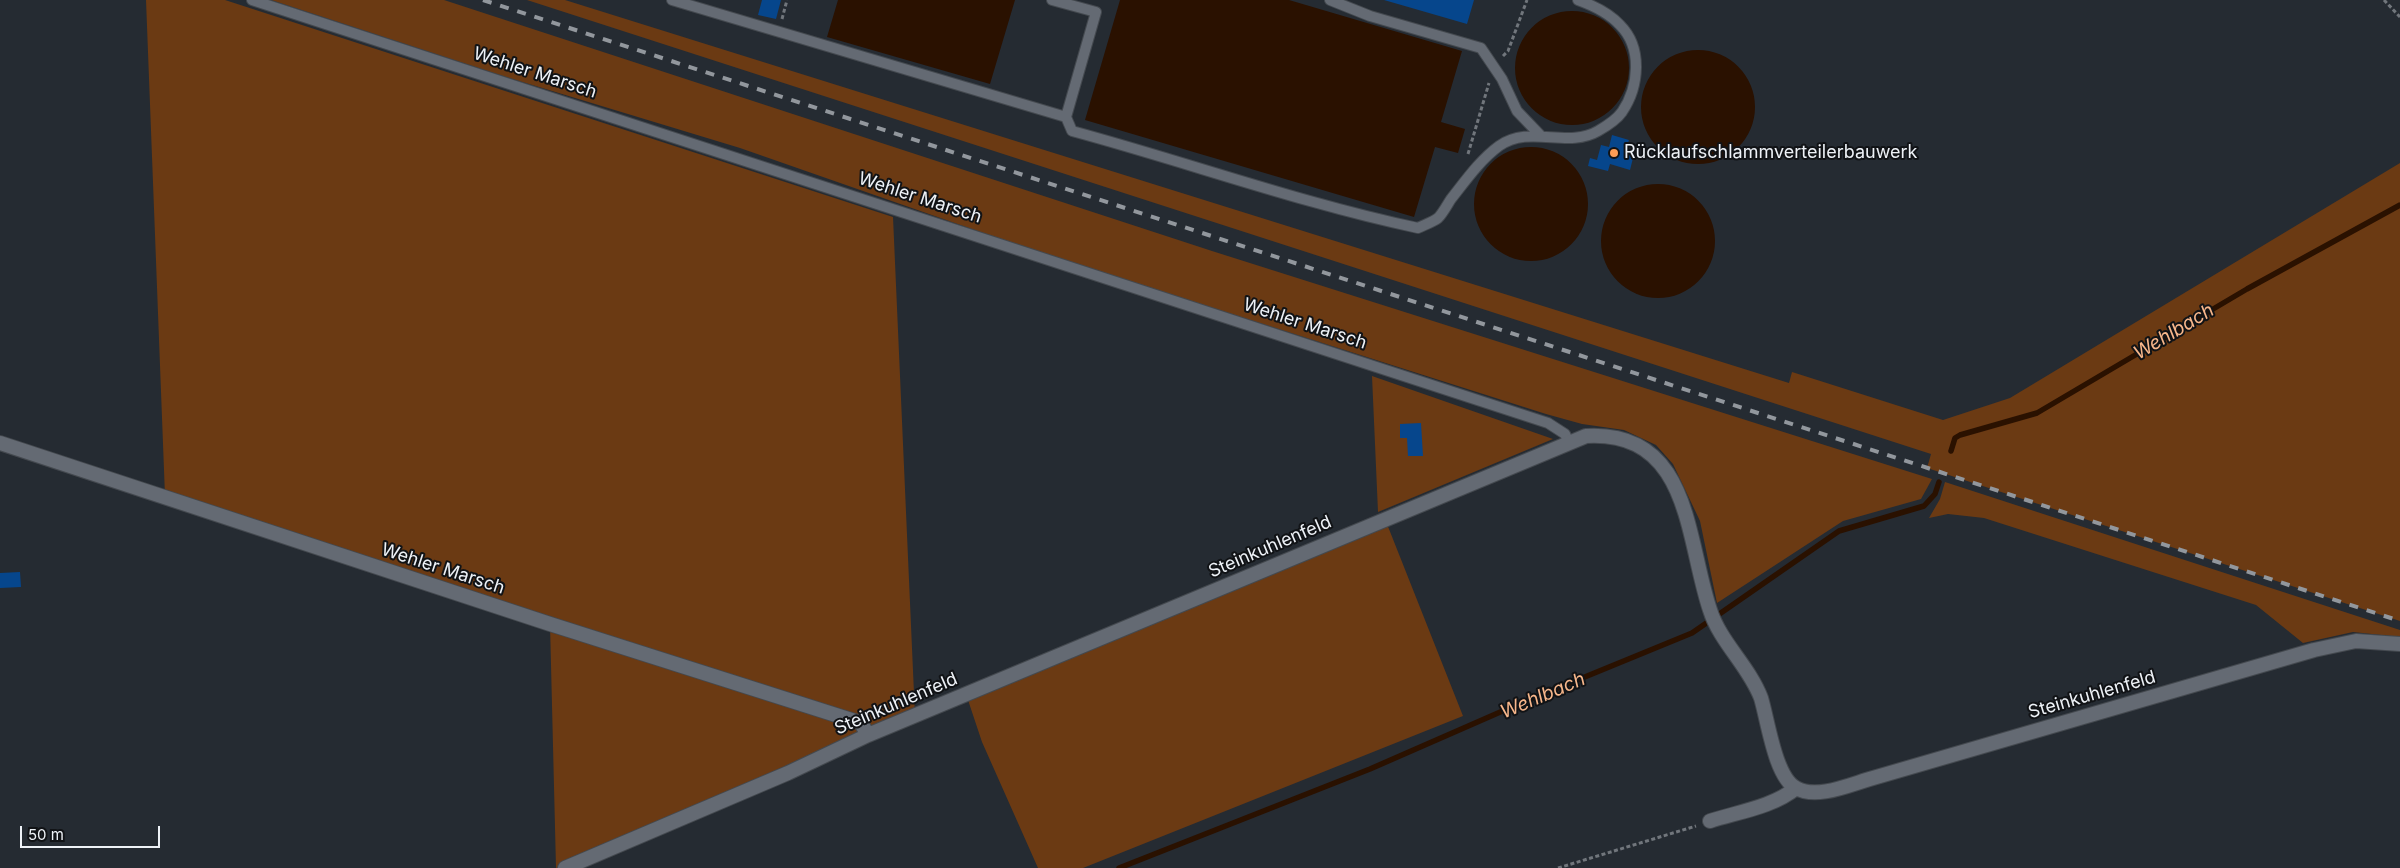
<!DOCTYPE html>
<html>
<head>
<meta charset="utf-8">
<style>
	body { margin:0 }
	#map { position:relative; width:2400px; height:868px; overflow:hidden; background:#252b32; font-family:Inter,sans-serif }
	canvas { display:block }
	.scale { position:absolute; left:20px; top:826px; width:140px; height:22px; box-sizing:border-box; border:2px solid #eef2f7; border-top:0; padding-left:6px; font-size:15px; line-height:18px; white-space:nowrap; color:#eef2f7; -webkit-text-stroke:4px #111316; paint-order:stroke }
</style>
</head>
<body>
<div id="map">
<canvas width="2400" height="868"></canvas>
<div class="scale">50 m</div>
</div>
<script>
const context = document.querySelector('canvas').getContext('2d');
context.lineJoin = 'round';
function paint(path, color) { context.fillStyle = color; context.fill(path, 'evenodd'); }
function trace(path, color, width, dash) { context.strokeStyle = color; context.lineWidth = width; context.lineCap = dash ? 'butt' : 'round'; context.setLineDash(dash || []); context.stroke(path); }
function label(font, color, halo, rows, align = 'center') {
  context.font = font + ' Inter,sans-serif'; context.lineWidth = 4; context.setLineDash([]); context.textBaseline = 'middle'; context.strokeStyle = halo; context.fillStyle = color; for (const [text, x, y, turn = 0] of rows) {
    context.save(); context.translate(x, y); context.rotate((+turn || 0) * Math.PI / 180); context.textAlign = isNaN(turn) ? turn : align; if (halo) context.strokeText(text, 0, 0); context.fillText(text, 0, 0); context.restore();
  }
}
const green = new Path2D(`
	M146,0H225L893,217L915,716L565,868H556L550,624L165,496Z
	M271,0H444L1212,251L1932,479L1921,499L1843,521L1717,603L1700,521L1673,464L1656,445L1624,430L1582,424L1546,414L1052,257L740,148L506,77Z
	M527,0H565L1789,383L1792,372L1943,420L2010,398L2400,163V621L1927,468L1931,454Z
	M1372,376L1553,439L1378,512Z
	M1945,482L2400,630V637L2353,632L2303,643L2256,605L1984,518L1948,514L1929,518L1940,499Z
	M1385,519L1463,716L1083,868H1038L982,742L966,694Z`);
const water = new Path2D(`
	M838,0H1015L990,84L827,37Z
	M1120,0H1289L1462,51L1441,122L1465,129L1458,153L1435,147L1414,217L1085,120Z
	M1515 68a57 57 0 1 1 114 0a57 57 0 1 1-114 0Z
	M1641 107a57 57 0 1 1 114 0a57 57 0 1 1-114 0Z
	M1474 204a57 57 0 1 1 114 0a57 57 0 1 1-114 0Z
	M1601 241a57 57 0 1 1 114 0a57 57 0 1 1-114 0Z`);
const stream = new Path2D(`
	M1951,451L1955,438L1960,435L2037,413L2247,289L2400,205
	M1119,868L1370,769L1514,706L1692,633L1839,531L1924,506L1935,494L1939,482`);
const building = new Path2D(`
	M762,0H781L776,19L758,15Z
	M1384,0H1474L1467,24Z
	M1612,135L1629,140L1625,152L1634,154L1630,170L1610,164L1608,171L1588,166L1590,158L1597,160L1601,145L1609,147Z
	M1421,423L1423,456H1408L1407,438H1400V424Z
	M20,572L21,587L0,588V573Z`);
const path = new Path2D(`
	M2384,0L2400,17
	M782,19L787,0
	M1503,56L1508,51L1527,0
	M1468,154L1489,83
	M1558,868L1696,826`);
const service = new Path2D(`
	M252,0L1548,423L1565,434L1569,443
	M672,0L1066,117L1096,12L1052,0
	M1330,0L1370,16L1481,48L1502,79L1517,111L1540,135
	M1066,117L1072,131C1187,162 1300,203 1418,228C1424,225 1433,222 1438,218C1443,213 1447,205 1451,199C1466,180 1480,160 1499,146C1530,124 1567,149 1598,131C1605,127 1617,119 1622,112C1639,87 1643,48 1620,25C1609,13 1592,5 1578,0`);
const minor = new Path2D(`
	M0,443L550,624L861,723L868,735
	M1710,821C1738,812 1773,807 1796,788
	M565,868L788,773L868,735L1586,436C1691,430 1686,539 1710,610C1720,642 1749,666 1761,698C1768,721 1775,777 1796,788C1817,800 1851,784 1873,778L2314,650L2356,641L2400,644`);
const rail = new Path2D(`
	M483,0L2400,621`);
const markers = [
	[1614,153,5,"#fd9d55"]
];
const streetNames = [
	["Wehler Marsch",535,73,18],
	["Wehler Marsch",920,198,18],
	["Wehler Marsch",1305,324,18],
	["Steinkuhlenfeld",1270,547,-23],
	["Wehler Marsch",443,569,18],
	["Steinkuhlenfeld",2092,695,-16],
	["Steinkuhlenfeld",896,704,-23]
];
const poiNames = [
	["Rücklaufschlammverteilerbauwerk",1624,153]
];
const waterNames = [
	["Wehlbach",2174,332,-31],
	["Wehlbach",1543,696,-23]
];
paint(green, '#6b3a13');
paint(water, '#2a1100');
trace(stream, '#2a1100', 5.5);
paint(building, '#06468c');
trace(service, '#44494f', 12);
trace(minor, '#44494f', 16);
trace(path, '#71767c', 3, [4, 2.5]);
trace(service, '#646a73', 10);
trace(minor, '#646a73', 14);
trace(rail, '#92979d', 4, [9, 9]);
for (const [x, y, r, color] of markers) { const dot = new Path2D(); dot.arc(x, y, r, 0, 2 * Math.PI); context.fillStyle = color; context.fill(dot); trace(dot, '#111316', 2); }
label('18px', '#eef2f7', '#111316', streetNames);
label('18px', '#eef2f7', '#111316', poiNames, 'left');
label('italic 19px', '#f8b78b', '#111316', waterNames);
</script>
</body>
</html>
